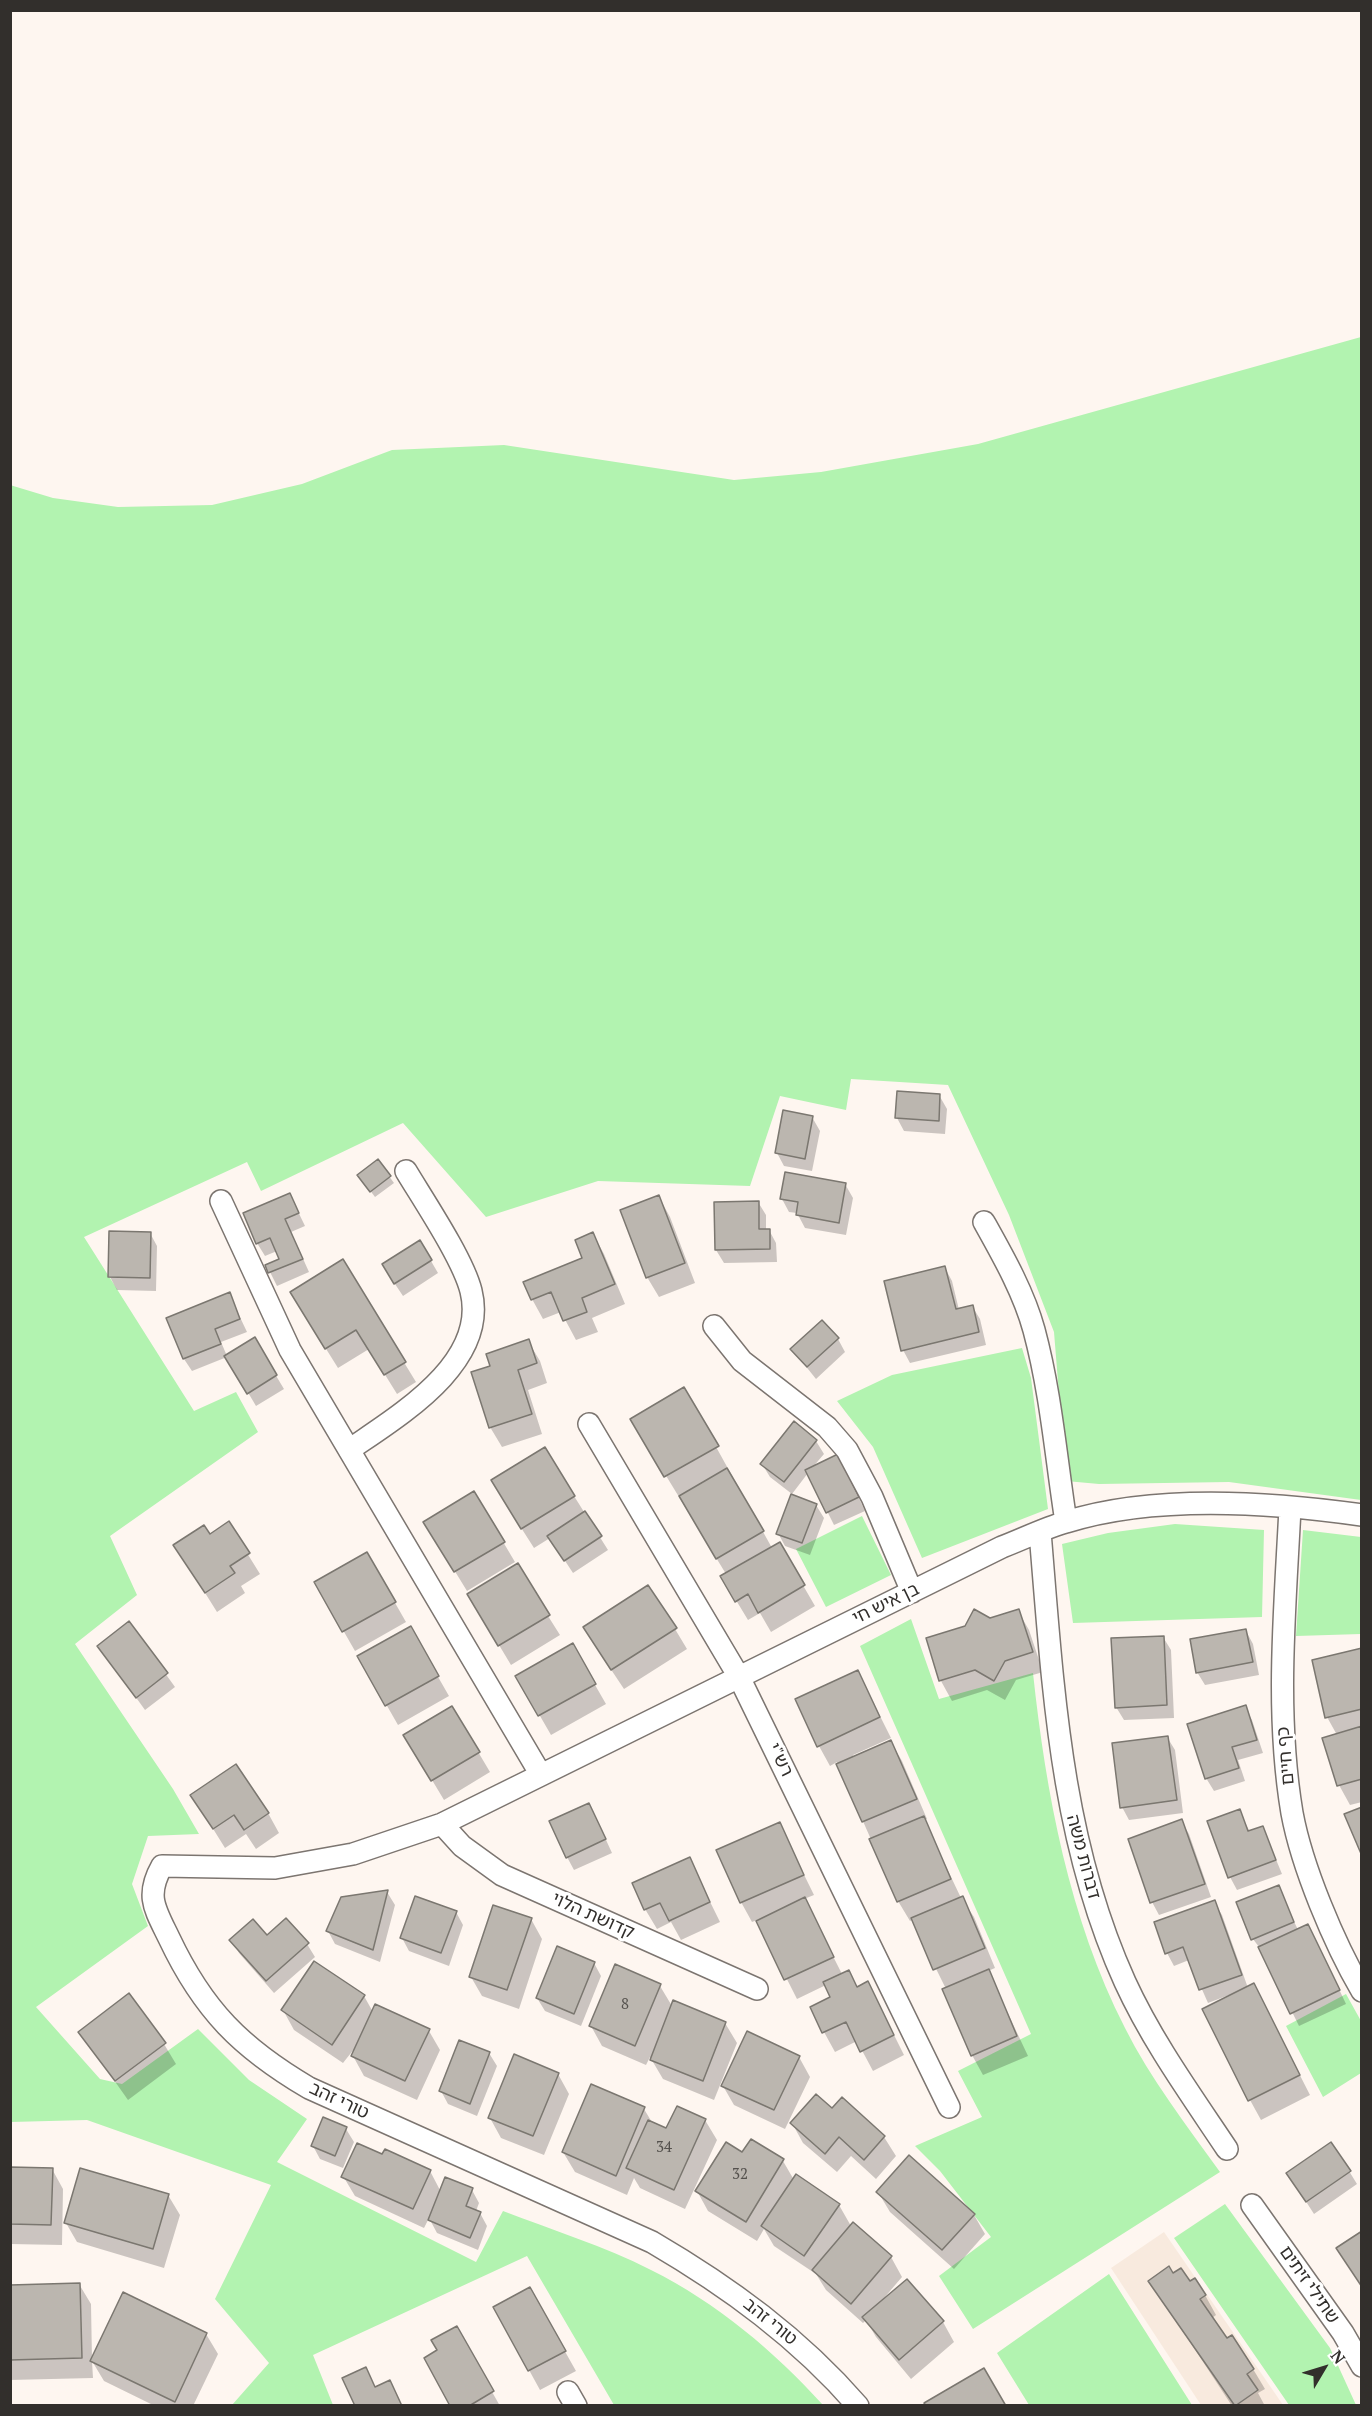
<!DOCTYPE html>
<html>
<head>
<meta charset="utf-8">
<style>
	body { margin:0 }
	#map { position:relative; width:1372px; height:2416px; overflow:hidden; background:#fef6f0; font-family:"PT Serif",serif }
	canvas { display:block }
	.frame { position:absolute; inset:0; border:12px solid #322f2c; pointer-events:none }
	.north { position:absolute; left:1294px; top:2338px; width:60px; height:60px; -webkit-text-stroke:4px #fff; paint-order:stroke; rotate:52deg; font-size:16px; font-weight:700; line-height:24px; text-align:center; color:#322f2c }
	.north::after { content:''; display:block; margin:auto; width:21px; height:27px; background:#322f2c; clip-path:polygon(50% 0,100% 100%,50% 72%,0 100%) }
</style>
</head>
<body>
<div id="map">
<canvas width="1372" height="2416"></canvas>
<div class="frame"></div>
<div class="north">N</div>
</div>
<script>
const context = document.querySelector('canvas').getContext('2d');
context.lineJoin = 'round';
function paint(path, color) { context.fillStyle = color; context.fill(path, 'evenodd'); }
function trace(path, color, width, dash) { context.strokeStyle = color; context.lineWidth = width; context.lineCap = dash ? 'butt' : 'round'; context.setLineDash(dash || []); context.stroke(path); }
function label(font, color, halo, rows, align = 'center') {
  context.font = font + ' "PT Serif","Noto Sans Hebrew",serif'; context.lineWidth = 6; context.setLineDash([]); context.textBaseline = 'middle'; context.strokeStyle = halo; context.fillStyle = color; for (const [text, x, y, turn = 0] of rows) {
    context.save(); context.translate(x, y); context.rotate((+turn || 0) * Math.PI / 180); context.textAlign = isNaN(turn) ? turn : align; if (halo) context.strokeText(text, 0, 0); context.fillText(text, 0, 0); context.restore();
  }
}
const built = new Path2D(`
	M1164,2232L1283,2405H1201L1111,2268Z`);
const green = new Path2D(`
	M1361,337V1500L1229,1482L1099,1484L1066,1481L1054,1332L1009,1215L948,1085L851,1079L846,1110L780,1096L750,1186L598,1181L486,1217L403,1123L261,1191L247,1162L84,1237L194,1411L236,1392L258,1432L110,1536L137,1595L75,1644L173,1789L199,1834L148,1836L132,1884L148,1926L36,2007L100,2079L122,2084L198,2029L249,2080L307,2119L277,2162L476,2262L503,2211C552,2230 604,2246 651,2270C717,2303 774,2351 823,2405H614L527,2256L313,2355L333,2405H232L269,2363L215,2299L271,2185L87,2120L11,2122L10,485L53,498L118,507L212,505L302,484L392,450L504,445L734,480L821,472L978,444Z
	M1022,1348L1031,1378L1048,1509L922,1558L873,1447L837,1401L892,1375Z
	M862,1516L891,1575L826,1607L796,1549Z
	M1175,1524L1264,1530L1262,1617L1073,1623L1062,1544L1108,1533Z
	M1303,1530L1361,1537V1634L1296,1636Z
	M911,1619L939,1699L1033,1673C1046,1794 1069,1918 1125,2028C1150,2078 1187,2126 1220,2172L973,2329L939,2276L991,2237L940,2171L915,2146L982,2117L958,2071L1031,2034L860,1646Z
	M1346,1994L1361,2021V2073L1323,2097L1286,2026Z
	M1225,2204L1330,2348L1356,2405H1289L1174,2238Z
	M1109,2274L1192,2405H1029L997,2353Z`);
const shadow = new Path2D(`
	M939,1095L947,1109L945,1134L904,1131L897,1118Z
	M812,1117L820,1131L812,1171L784,1166L777,1153Z
	M378,1161L394,1183L375,1197L363,1181Z
	M845,1184L853,1198L846,1235L805,1228L797,1213L789,1212L782,1199Z
	M290,1195L305,1226L291,1232L309,1272L277,1286L267,1266L280,1260L277,1251L265,1256L257,1243Z
	M659,1197L670,1217L695,1283L659,1297L647,1277Z
	M758,1202L766,1215V1230H769L776,1243L777,1262L724,1263L716,1250L715,1203Z
	M150,1233L157,1246L156,1291L117,1290L110,1277Z
	M593,1234L604,1254L625,1304L592,1318L598,1332L576,1340L561,1312L543,1319L532,1299L584,1259Z
	M342,1261L416,1382L397,1394L369,1349L338,1368L303,1312Z
	M431,1261L438,1273L403,1296L391,1278Z
	M945,1268L952,1281L959,1310L972,1306L980,1319L986,1345L910,1363L903,1350Z
	M229,1294L247,1332L221,1342L227,1356L254,1339L284,1389L256,1406L227,1357L192,1371L184,1359Z
	M838,1339L845,1352L816,1379L792,1349Z
	M528,1341L540,1361L547,1383L528,1390L542,1434L502,1447L490,1427L491,1367Z
	M684,1389L772,1548L779,1544L815,1606L771,1632L760,1613L748,1620L722,1577L726,1574L632,1420Z
	M816,1441L824,1454L812,1468L845,1469L865,1511L834,1525L808,1473L792,1494L770,1477L762,1464Z
	M474,1493L515,1562L467,1591L437,1542Z
	M574,1496L608,1550L573,1573L550,1538L534,1548L504,1501Z
	M816,1505L824,1518L810,1555L785,1546L778,1533Z
	M229,1524L260,1574L241,1586L245,1593L217,1612L175,1545L210,1536Z
	M367,1554L406,1622L355,1651L316,1583Z
	M469,1595L548,1616L560,1635L511,1665Z
	M1018,1611L1029,1630L1043,1672L1016,1680L1005,1700L987,1690L952,1701L941,1681L927,1639Z
	M129,1623L175,1687L145,1710L99,1646Z
	M410,1628L449,1696L398,1725L359,1657Z
	M675,1629L687,1649L624,1689L596,1647Z
	M1246,1631L1253,1644L1259,1675L1205,1685L1197,1672Z
	M1163,1637L1171,1650L1174,1718L1124,1720L1116,1707Z
	M572,1645L606,1704L551,1735L517,1676Z
	M1362,1650V1802L1350,1805L1339,1785L1337,1735L1327,1717Z
	M858,1672L891,1738L853,1755L854,1758L891,1742L902,1761L927,1819L924,1820L961,1898L974,1917L995,1968L988,1971L1028,2056L983,2075L972,2055L946,1989L912,1920L910,1921L898,1901L837,1762L830,1766L819,1746Z
	M1245,1707L1252,1720L1263,1753L1238,1760L1245,1781L1214,1791L1206,1778Z
	M452,1708L490,1772L444,1800L417,1755Z
	M1167,1737L1175,1750L1183,1813L1129,1820L1122,1807Z
	M192,1795L268,1813L279,1833L256,1849L246,1834L225,1848Z
	M1239,1811L1250,1832L1263,1828L1282,1874L1237,1890L1230,1877Z
	M596,1818L612,1853L574,1870L567,1857Z
	M1181,1821L1189,1834L1211,1897L1159,1915L1152,1902Z
	M779,1824L814,1895L804,1899L842,1974L848,1972L858,1988L868,1983L904,2055L873,2071L857,2041L835,2052L824,2032L832,1998L826,1985L797,1999L757,1920L752,1922L741,1902Z
	M689,1859L720,1922L681,1940L671,1922L657,1929L645,1909Z
	M1278,1887L1298,1930L1315,1938L1346,2004L1299,2026L1262,1951L1253,1939L1238,1903Z
	M387,1892L395,1905L380,1962L335,1944L328,1931Z
	M1214,1902L1222,1915L1248,1988L1254,1985L1310,2095L1261,2120L1250,2100L1229,1995L1208,2003L1189,1960L1174,1966L1167,1953Z
	M456,1912L463,1925L449,1966L409,1951L402,1938Z
	M531,1919L542,1939L519,2009L482,1996L471,1977Z
	M267,1937L307,1944L315,1957L274,1993L239,1953L231,1940Z
	M594,1963L601,1976L581,2026L545,2011L537,1998Z
	M616,1966L660,1986L672,2006L725,2023L737,2043L714,2100L663,2079L650,2057L646,2065L602,2046L591,2026Z
	M364,1996L373,2012L429,2031L440,2050L417,2100L364,2076L353,2056L358,2044L343,2063L294,2030L283,2010Z
	M80,2032L164,2044L176,2064L128,2100Z
	M489,2053L497,2066L477,2116L448,2104L441,2091Z
	M799,2057L810,2077L785,2129L734,2105L723,2086Z
	M558,2074L569,2094L544,2155L501,2138L490,2118Z
	M644,2109L653,2124L667,2130L705,2120L717,2140L685,2209L640,2188L634,2178L627,2195L575,2172L563,2152Z
	M832,2111L884,2137L896,2156L876,2179L851,2156L837,2172L803,2143L792,2123Z
	M346,2129L354,2142L343,2168L320,2159L313,2146Z
	M743,2154L783,2161L794,2180L839,2205L851,2226L891,2257L902,2277L884,2298L943,2322L954,2342L911,2379L876,2337L866,2320L863,2323L826,2290L816,2274L774,2246L764,2229L757,2241L708,2211L697,2191Z
	M383,2156L430,2171L441,2192L472,2190L479,2203L476,2211L480,2213L487,2226L478,2250L437,2233L429,2218L424,2228L355,2196L343,2176Z
	M10,2168L52,2169L63,2189L62,2245L10,2244Z
	M1349,2171L1357,2184L1314,2214L1296,2186Z
	M878,2192L974,2215L985,2234L954,2269L890,2212Z
	M168,2195L180,2215L164,2268L77,2242L66,2223Z
	M1173,2275L1190,2283L1205,2295L1216,2315L1212,2318L1227,2340L1253,2369L1265,2389L1258,2393L1265,2406H1232L1150,2281Z
	M79,2284L91,2304L92,2360L206,2334L218,2354L193,2406H155L104,2381L92,2361L93,2378L10,2380V2286Z
	M495,2308L541,2309L576,2371L540,2390Z
	M456,2328L500,2406H452Z`);
const building = new Path2D(`
	M897,1091L940,1094L939,1121L895,1118Z
	M783,1110L813,1116L805,1159L775,1153Z
	M378,1159L391,1176L370,1192L357,1175Z
	M785,1172L846,1183L839,1223L796,1215L798,1202L780,1199Z
	M290,1193L299,1213L285,1219L303,1259L268,1273L265,1265L279,1259L270,1238L256,1244L243,1213Z
	M659,1195L685,1263L646,1278L620,1210Z
	M759,1201V1229H770V1249L715,1250L714,1202Z
	M109,1231L151,1232L150,1278L108,1277Z
	M593,1232L615,1284L582,1298L587,1312L563,1321L551,1292L531,1300L523,1282L582,1258L575,1240Z
	M420,1240L432,1260L394,1284L382,1264Z
	M343,1259L406,1362L384,1375L356,1330L325,1349L290,1292Z
	M945,1266L956,1309L973,1305L979,1332L901,1351L884,1281Z
	M230,1292L240,1319L215,1329L221,1344L183,1359L166,1318Z
	M822,1320L839,1338L807,1367L790,1349Z
	M255,1337L277,1375L247,1394L224,1356Z
	M529,1339L537,1363L518,1370L532,1414L489,1428L471,1372L490,1366L486,1354Z
	M684,1387L719,1446L664,1477L630,1419Z
	M794,1421L817,1440L784,1482L760,1464Z
	M545,1447L575,1496L521,1529L491,1480Z
	M838,1454L859,1497L826,1513L805,1470Z
	M727,1468L764,1531L716,1559L679,1496Z
	M474,1491L505,1542L454,1572L423,1522Z
	M791,1494L817,1504L802,1543L776,1534Z
	M585,1511L602,1536L564,1561L547,1536Z
	M229,1521L250,1553L230,1566L235,1573L205,1593L173,1545L204,1525L210,1534Z
	M780,1542L805,1585L758,1613L748,1594L735,1602L720,1576Z
	M367,1552L396,1602L342,1632L314,1582Z
	M518,1563L550,1615L498,1646L467,1594Z
	M648,1585L677,1628L611,1670L583,1627Z
	M974,1609L990,1618L1019,1609L1033,1652L1005,1661L994,1681L975,1670L939,1681L926,1638L965,1626Z
	M129,1621L168,1673L136,1698L97,1646Z
	M411,1626L439,1676L385,1706L357,1656Z
	M1246,1629L1253,1662L1196,1673L1190,1639Z
	M1164,1636L1167,1705L1115,1708L1111,1638Z
	M573,1643L596,1684L538,1716L515,1676Z
	M1362,1648V1709L1325,1718L1312,1660Z
	M858,1670L880,1717L817,1747L795,1699Z
	M1246,1705L1257,1740L1232,1747L1239,1768L1205,1779L1187,1724Z
	M452,1706L480,1752L431,1781L403,1735Z
	M1362,1726V1779L1337,1786L1322,1738Z
	M1168,1736L1177,1800L1120,1808L1112,1743Z
	M891,1740L917,1799L862,1822L836,1764Z
	M236,1764L269,1813L244,1830L234,1815L213,1829L190,1795Z
	M589,1803L606,1839L566,1858L549,1821Z
	M1362,1807V1856L1344,1814Z
	M1240,1809L1248,1831L1263,1826L1276,1860L1228,1878L1207,1821Z
	M924,1816L951,1879L897,1902L869,1839Z
	M1182,1819L1205,1884L1150,1903L1128,1839Z
	M780,1822L804,1875L740,1903L716,1850Z
	M690,1857L710,1902L669,1921L660,1903L644,1910L632,1883Z
	M1279,1885L1294,1922L1251,1940L1236,1902Z
	M388,1890L373,1950L326,1931L341,1897Z
	M415,1896L457,1911L441,1953L400,1938Z
	M963,1896L985,1948L933,1970L911,1918Z
	M805,1897L834,1957L784,1980L756,1921Z
	M1215,1900L1242,1975L1199,1990L1183,1947L1165,1954L1154,1922Z
	M493,1905L532,1918L507,1990L469,1977Z
	M286,1918L309,1943L266,1981L229,1940L253,1919L267,1935Z
	M1308,1924L1340,1990L1290,2014L1258,1947Z
	M557,1946L595,1962L574,2014L536,1998Z
	M314,1961L365,1995L332,2045L281,2010Z
	M615,1964L661,1984L635,2046L589,2026Z
	M989,1969L1017,2036L971,2056L942,1989Z
	M849,1970L857,1987L868,1981L894,2035L860,2052L846,2022L822,2033L810,2007L830,1997L823,1982Z
	M1254,1983L1300,2075L1248,2101L1202,2009Z
	M129,1993L166,2043L115,2081L78,2032Z
	M673,2000L726,2022L703,2081L650,2060Z
	M375,2004L430,2029L405,2081L351,2056Z
	M747,2031L800,2056L774,2110L721,2086Z
	M459,2040L490,2052L470,2104L439,2091Z
	M514,2054L559,2073L533,2136L488,2118Z
	M591,2084L645,2107L616,2176L562,2152Z
	M816,2094L832,2108L842,2097L885,2136L864,2160L839,2137L825,2154L790,2123Z
	M677,2106L706,2119L674,2190L626,2168L648,2120L666,2128Z
	M323,2117L347,2127L335,2156L311,2146Z
	M751,2139L784,2159L746,2222L695,2191L726,2142L742,2152Z
	M1331,2142L1351,2171L1306,2202L1286,2173Z
	M357,2143L382,2154L385,2149L431,2170L413,2209L341,2177Z
	M909,2155L975,2214L942,2250L876,2192Z
	M10,2167L53,2168L51,2225L10,2224Z
	M80,2168L169,2194L153,2249L64,2223Z
	M796,2174L840,2204L804,2256L761,2226Z
	M445,2177L473,2188L466,2206L481,2212L470,2238L428,2220Z
	M853,2222L892,2256L851,2304L812,2270Z
	M1362,2231V2287L1336,2248Z
	M1169,2266L1173,2273L1181,2268L1190,2281L1195,2278L1206,2295L1200,2299L1227,2338L1232,2335L1254,2369L1247,2374L1258,2390L1235,2406L1148,2281Z
	M907,2279L944,2321L899,2360L862,2317Z
	M80,2283L82,2358L10,2360V2285Z
	M530,2287L566,2351L528,2371L493,2307Z
	M123,2292L207,2333L175,2402L90,2361Z
	M457,2326L494,2391L469,2406H450L424,2358L437,2350L431,2340Z
	M366,2367L375,2387L390,2380L402,2406H355L342,2378Z
	M984,2368L1006,2406H926L924,2403Z`);
const street = new Path2D(`
	M221,1201L290,1350L541,1775
	M984,1222C1003,1256 1024,1293 1034,1330C1051,1393 1056,1458 1066,1522
	M714,1326L742,1361L827,1427L847,1450L872,1497L912,1592
	M589,1424L739,1677L949,2107
	M349,1450C398,1416 489,1363 471,1291C463,1259 424,1201 406,1171
	M1290,1508C1285,1609 1275,1712 1292,1813C1302,1867 1334,1943 1362,1991
	M1040,1532C1053,1686 1060,1839 1125,1982C1152,2041 1191,2095 1227,2149
	M442,1824L462,1846L502,1875L757,1989
	M1252,2205L1343,2333L1362,2366
	M568,2392L576,2406
	M858,2406C799,2338 729,2287 652,2242L309,2088C241,2048 203,2010 169,1938C155,1909 145,1896 162,1866L275,1868L353,1854L442,1824L1002,1547C1023,1539 1045,1528 1066,1522C1155,1494 1270,1502 1362,1515`);
const numberNames = [
	["8",625,2005],
	["34",664,2148],
	["32",740,2175]
];
const streetNames = [
	["בן איש חי",886,1604,-26],
	["כף חיים",1286,1756,-95],
	["רש\"י",780,1760,64],
	["דברות משה",1083,1857,75],
	["קדושת הלוי",593,1916,24],
	["טורי זהב",339,2101,25],
	["שתילי זיתים",1309,2285,55],
	["טורי זהב",770,2322,39]
];
paint(built, '#f8eade');
paint(green, '#b2f3b0');
paint(shadow, '#0003');
paint(building, '#bbb6af');
trace(building, '#7b7770', 1.5);
trace(street, '#7c7570', 24);
trace(street, '#fff', 21);
label('15px', '#54514d', null, numberNames);
label('18px', '#322f2c', '#fff', streetNames);
</script>
</body>
</html>
